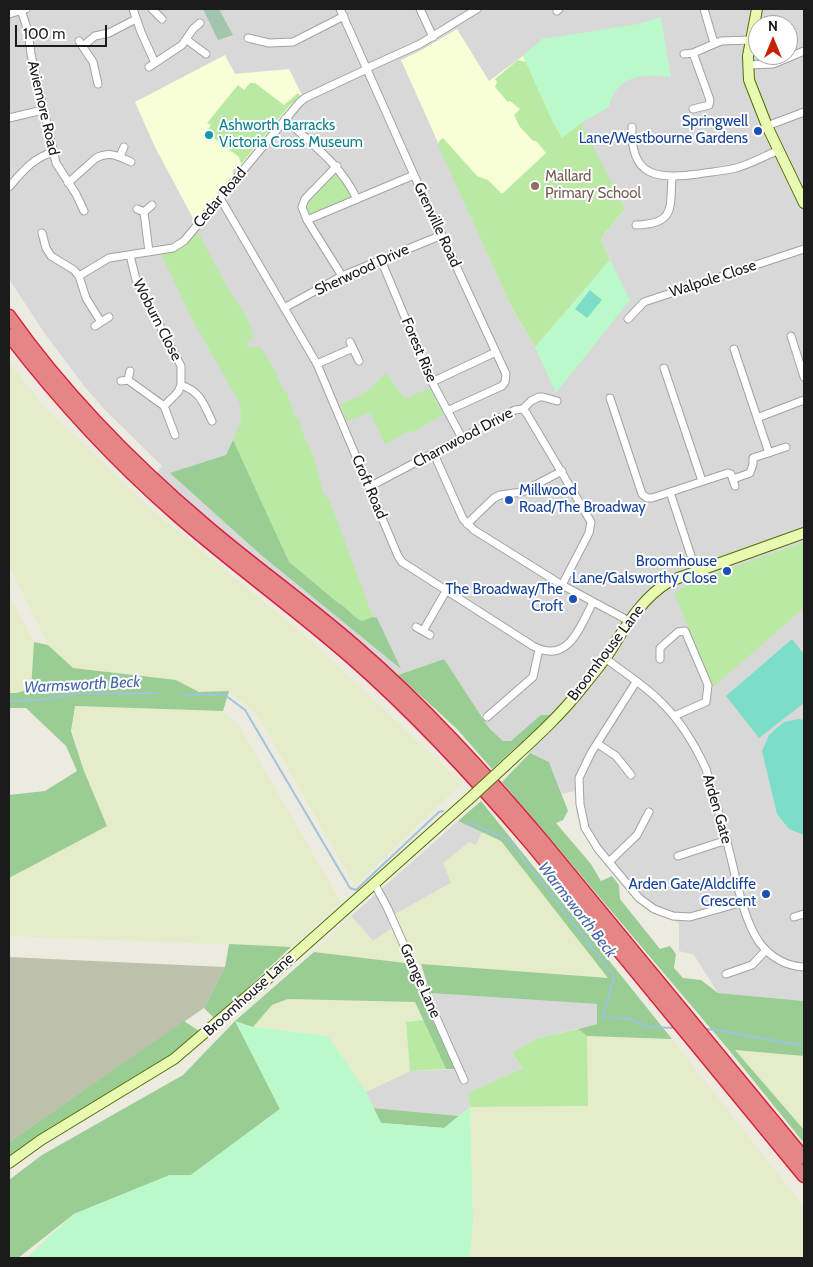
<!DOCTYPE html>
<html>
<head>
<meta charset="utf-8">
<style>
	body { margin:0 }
	#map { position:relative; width:813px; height:1267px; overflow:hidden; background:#edebe0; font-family:Cabin,sans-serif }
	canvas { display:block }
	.frame { position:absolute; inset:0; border:10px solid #1b1b1b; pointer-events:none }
	.north { position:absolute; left:748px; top:15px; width:50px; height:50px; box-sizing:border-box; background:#fff; border:1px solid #a4a4a4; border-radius:50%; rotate:0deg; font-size:14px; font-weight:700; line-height:20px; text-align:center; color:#1b1b1b }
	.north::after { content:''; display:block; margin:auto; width:18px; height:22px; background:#c52200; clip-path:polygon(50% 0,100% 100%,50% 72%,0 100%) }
	.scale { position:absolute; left:15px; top:25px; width:92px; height:22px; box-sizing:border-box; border:2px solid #1b1b1b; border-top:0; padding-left:6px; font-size:15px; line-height:18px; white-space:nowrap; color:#1b1b1b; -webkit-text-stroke:4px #fff; paint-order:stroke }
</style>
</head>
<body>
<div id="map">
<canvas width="813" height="1267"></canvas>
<div class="frame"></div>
<div class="north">N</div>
<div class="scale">100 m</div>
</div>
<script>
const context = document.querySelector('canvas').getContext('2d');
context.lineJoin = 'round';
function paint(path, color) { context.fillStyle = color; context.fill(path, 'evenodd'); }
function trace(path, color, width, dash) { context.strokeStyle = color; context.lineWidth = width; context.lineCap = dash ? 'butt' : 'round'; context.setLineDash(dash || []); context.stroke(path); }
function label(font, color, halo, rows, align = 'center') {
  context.font = font + ' Cabin,sans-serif'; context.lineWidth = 4; context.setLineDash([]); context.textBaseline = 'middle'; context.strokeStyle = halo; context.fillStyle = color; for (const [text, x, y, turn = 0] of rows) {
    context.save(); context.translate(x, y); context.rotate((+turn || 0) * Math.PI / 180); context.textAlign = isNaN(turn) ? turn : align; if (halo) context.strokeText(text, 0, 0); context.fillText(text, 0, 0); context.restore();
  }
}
const residential = new Path2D(`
	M9,9H804V1001L718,993L694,955L679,951V923L650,910L583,831L577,815L575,791L562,794L549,762L503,741L489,728L444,659L398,675L189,503L157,473L162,466L104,409L85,387L45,334L9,279ZM758,25H788V55H758Z
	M458,821L482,832L476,845L451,883L388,918L391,929L373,941L351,916Z
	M430,993L597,1004V1024L538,1038L512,1053L523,1068L469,1093L470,1107L459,1116L373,1108L366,1092L410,1071L463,1069Z`);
const education = new Path2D(`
	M457,29L489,81L523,56L553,122L562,138L608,178L625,209L602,237L601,240L610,260L535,347L512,308L401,60L420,51Z
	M225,55L235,74L289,69L302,95L293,103L239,168L233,169V175L195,222L155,147L135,102Z`);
const construction = new Path2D(`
	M9,957L72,960L225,967L204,1008L9,1142Z`);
const farmland = new Path2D(`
	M9,362L41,403L153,511L307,637L462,783L355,886L258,716L229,691L199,692L176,680L72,668L48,645L9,566Z
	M9,594L34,642L31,689L16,693H9Z
	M75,706L223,711L238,724L341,902L291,947L9,936V878L106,826L84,771L72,728Z
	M482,832L501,841L609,979L405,963L314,952L351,916L373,941L391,929L388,918L451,883L443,863L469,842L476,845Z
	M288,999L415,1002L424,1020L406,1023L410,1071L366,1092L328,1036L253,1027L272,1005Z
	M587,1036L672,1039L804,1207V1258H470L473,1221L470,1107L587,1106Z
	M734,1050L804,1056V1130Z`);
const grass = new Path2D(`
	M518,60L526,62L553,122L562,138L581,123L625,209L602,237L601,240L610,260L535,347L512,308L438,145L439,141L443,138L477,176L488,180L501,193H503L546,153L536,141H533L520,127L514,115L520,109L510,101L508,102L495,87L497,82L495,79Z
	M250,83H255L284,105L298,93L301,96L290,105L241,164L239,157L206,132L211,125L207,123L238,85L244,90Z
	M336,173H338L351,192L348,200L311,215C305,212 305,209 305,203L332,174Z
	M198,232L228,289C236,298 255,327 253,339L246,342L249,348L259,346L273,366L282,388L287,393L295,416L300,422L302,432L314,457L323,493L329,499L373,617C354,628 352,609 337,602L289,562L233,440L241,421L240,404L192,319L161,254L183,247Z
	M386,373L405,399L429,388L444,414L415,431L408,432L385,444L370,413L347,421L340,404C362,396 370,390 386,373Z
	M804,542V608L713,687L674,593L693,582Z
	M424,1020L446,1069L410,1071L406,1022Z
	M578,1029L587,1036L588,1106L470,1107L468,1093L523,1068L512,1053L538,1038Z`);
const forest = new Path2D(`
	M233,440L289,562L337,602C347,607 352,617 362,621L373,617L377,618L401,669L260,554L170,473L226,455Z
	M34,642L48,645L73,668L176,680L199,692L229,691L223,711L75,706L71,731L84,771L107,826L9,878V795L45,791L77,771L66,746L26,708H9V693H16L31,689Z
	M444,659L489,728L503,741H511L541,715H551L492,769L457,729L398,675Z
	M530,753L549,762L568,811L563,820L556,823L591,864L601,881L612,876L619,885L620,899L660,949L670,946L676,954L674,968L683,978L701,980L718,993L804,1001V1056L735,1050L804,1130V1143L728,1049L502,782Z
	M481,801L672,1039L587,1036L578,1029L597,1024V1004L430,993L421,964L608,978L501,841L458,821Z
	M229,944L291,947L215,1019L204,1008L225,967Z
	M314,952L405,963L456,1069H446L415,1002L288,999L272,1005L253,1027L236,1022L280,1109L191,1175H170L74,1214L18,1258H9V1180L42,1155L183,1075L235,1021Z
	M184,1021L202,1033L161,1065L9,1159V1142Z
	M373,1108L459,1116L444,1128L381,1123Z`);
const cemetery = new Path2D(`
	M203,9H219L233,35L218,40Z`);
const park = new Path2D(`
	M661,17L671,77C644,73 616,75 609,107L581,123L562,138L553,122L523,56L542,39L638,24Z
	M610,260L630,300L556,393L535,347Z
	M235,1021L253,1027L328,1036L366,1092L381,1123L444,1128L470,1107L473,1221L470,1258H26L74,1214L170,1175H191L280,1109Z`);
const pitch = new Path2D(`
	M590,290L602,300L587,318L575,309Z
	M792,639L804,654V703L759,738L726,696Z
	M799,719L804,720V835L789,829L777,814L762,751L769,735L784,722Z`);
const stream = new Path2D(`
	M182,695H225L245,710L350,888L356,890L439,812L443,811
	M9,701L39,700L75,694L156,693
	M468,822L508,839L614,976L603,1017L630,1019L649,1027L675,1028
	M705,1029L716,1030L804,1046`);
const street = new Path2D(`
	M133,9L141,32L155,63
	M152,9L162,19
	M340,9L414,175L506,374L505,382L502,386L447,411
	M420,9L433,37
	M704,9L714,43
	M21,10L28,31L31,54L56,163L76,194L84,211
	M557,11L559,9
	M9,14L26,9
	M248,38L269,43L293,42L344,16
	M187,40L206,54
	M79,41L93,62L98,84
	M83,46L95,36L109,33L136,19
	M693,53L710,100L709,105L693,109
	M684,54L693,53L721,41L751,40
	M748,65L773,64L804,51
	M149,67L182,45L193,29L200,23
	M367,68L420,44L477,9
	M9,118L43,110
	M285,119C313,145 340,164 357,199
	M767,126L804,112
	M632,127C630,176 656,180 698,174C710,172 724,171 736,168C751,164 765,156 779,150
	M120,156L124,147
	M337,166L305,199L302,207L307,220L342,276
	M68,183L96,158C110,151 118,156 131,162
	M9,187C22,172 33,158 53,152
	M220,198L317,364L398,556L402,562L533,646C568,665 580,627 593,602
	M137,209L144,212L152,205
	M144,212L149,252
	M307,220L414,175
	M636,225C675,224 670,209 672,177
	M42,233L46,248L51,256L74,270L79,276L86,298L101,322
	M130,255L136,280L181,366V385L178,392L164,406
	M381,260L432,382L462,438
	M79,276L109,258L173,248L184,241L299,103L305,98L367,69
	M284,308L342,276L442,235
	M628,319L644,302L804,249
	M95,326L109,317
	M791,336L804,377
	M350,342L359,361
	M734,349L769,453
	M317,364L353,348
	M664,368L702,481
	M128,380L164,406L175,435
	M121,381L128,380L130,371
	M432,382L496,352
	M181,385C201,392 203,403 212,421
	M610,398L642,494L647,498H652L728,473L731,474L735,486
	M523,409L527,414L591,522L589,533L562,585
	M757,418L804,400
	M434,454L463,519L474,530L562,585L629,621
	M733,479L750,473L753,464V458L786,447
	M369,487L515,410L523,409L531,401L539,397H543L557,401
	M670,492L696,571
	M467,524L494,498L500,495L522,492L562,471
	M416,627L430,635
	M423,631L446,591
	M605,658C623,672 644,685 660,701C679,719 695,745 706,769C714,797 723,826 730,854C737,882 743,918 759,942C771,958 785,966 804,967
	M660,659V648L678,632L685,631L708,685L706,702L674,716
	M636,682L591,753L579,778L580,804L585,828L598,849L639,898L654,909L673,916L690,917L743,902
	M487,717L533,677L539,649
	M598,744L616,756L631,775
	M678,856L727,840
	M609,862L637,835L649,812
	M374,883L387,907L464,1080
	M794,917L804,914
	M726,974L752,965L766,950`);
const secondary = new Path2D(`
	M757,9L748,56L749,80L767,126L804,203
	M506,765C532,741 559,717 581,689C590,678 599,667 607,656C625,628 641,598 670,581L804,533
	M9,1163L41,1140L174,1059L264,982L468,800`);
const highway = new Path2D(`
	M9,316C64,394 132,463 205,525C254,567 308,605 357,648C424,706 483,771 540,838L804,1158
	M9,335C59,400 114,460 176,514C233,564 295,608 352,658C417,715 476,779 532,845L804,1176`);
const secondaryBridge = new Path2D(`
	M468,800L506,765`);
const markers = [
	[758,131,5,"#1a4fb4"],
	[209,135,5,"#0f9aa8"],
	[535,186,5,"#8d6e63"],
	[509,500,5,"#1a4fb4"],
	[727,571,5,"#1a4fb4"],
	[573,599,5,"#1a4fb4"],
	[766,894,5,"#1a4fb4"]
];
const streetNames = [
	["Aviemore Road",43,108,77],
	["Cedar Road",220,198,-50],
	["Grenville Road",437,225,65],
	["Sherwood Drive",362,270,-25],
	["Walpole Close",713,279,-18],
	["Woburn Close",157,320,63],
	["Forest Rise",419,350,67],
	["Charnwood Drive",463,438,-28],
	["Croft Road",369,487,67],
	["Broomhouse Lane",606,653,-53],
	["Arden Gate",717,809,74],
	["Grange Lane",420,981,66],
	["Broomhouse Lane",249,995,-42]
];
const transitNames = [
	["Springwell",748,122],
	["Lane/Westbourne Gardens",748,139],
	["Millwood",519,491,"left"],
	["Road/The Broadway",519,508,"left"],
	["Broomhouse",717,562],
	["Lane/Galsworthy Close",717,579],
	["The Broadway/The",563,590],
	["Croft",563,607],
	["Arden Gate/Aldcliffe",756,885],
	["Crescent",756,902]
];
const cultureNames = [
	["Ashworth Barracks",219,126],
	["Victoria Cross Museum",219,143]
];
const educationNames = [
	["Mallard",545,177],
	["Primary School",545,194]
];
const waterNames = [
	["Warmsworth Beck",82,685,-3],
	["Warmsworth Beck",577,910,52]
];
paint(residential, '#d9d8d8');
paint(education, '#f8ffd6');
paint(construction, '#bdc1ab');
paint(farmland, '#e4ecca');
paint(grass, '#bae9a4');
paint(forest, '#9acd94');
paint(cemetery, '#a1c6ad');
paint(park, '#baf9ca');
paint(pitch, '#7cdec9');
trace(stream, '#9fc3db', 2);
trace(street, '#a2a2a2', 9);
trace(secondary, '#517004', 12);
trace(highway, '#d62240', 15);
trace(street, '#fff', 7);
trace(secondary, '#e9f9b1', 10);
trace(highway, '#e68586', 12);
trace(secondaryBridge, '#517004', 12, []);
trace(secondaryBridge, '#e9f9b1', 10);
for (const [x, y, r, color] of markers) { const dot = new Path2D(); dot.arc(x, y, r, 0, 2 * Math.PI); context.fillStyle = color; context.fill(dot); trace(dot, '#fff', 2); }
label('15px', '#1b1b1b', '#fff', streetNames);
label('15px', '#164399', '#fff', transitNames, 'right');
label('15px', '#0d838f', '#fff', cultureNames, 'left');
label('15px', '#785e54', '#fff', educationNames, 'left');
label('italic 16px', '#4767aa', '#fff', waterNames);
</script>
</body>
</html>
